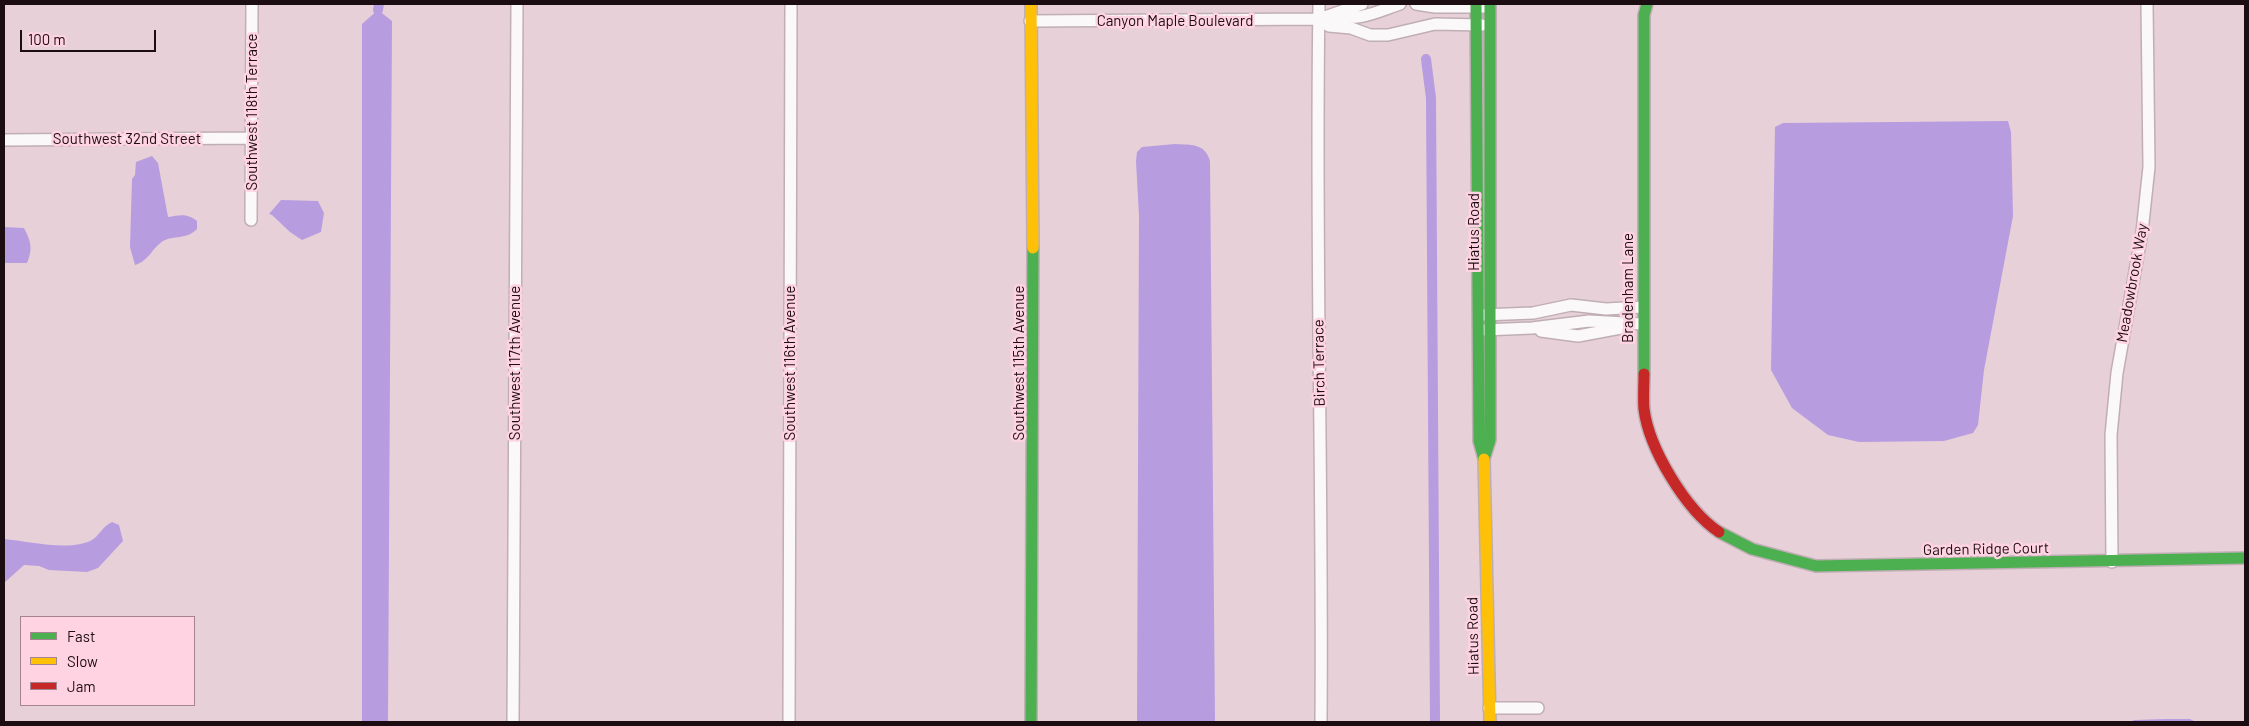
<!DOCTYPE html>
<html>
<head>
<meta charset="utf-8">
<style>
	body { margin:0 }
	#map { position:relative; width:2249px; height:726px; overflow:hidden; background:#e7d0d8; font-family:Barlow,sans-serif }
	canvas { display:block }
	.frame { position:absolute; inset:0; border:5px solid #1c0d13; pointer-events:none }
	.legend { position:absolute; left:20px; top:616px; width:175px; height:90px; box-sizing:border-box; background:#ffd3e1; border:1px solid #a4848f; margin:0; padding:6px 9px; list-style:none; font-size:15px; color:#1c0d13 }
	.legend li { display:flex; align-items:center; gap:10px; height:25px }
	.legend b { width:25px; border:1px solid #a4848f }
	.scale { position:absolute; left:20px; top:30px; width:136px; height:22px; box-sizing:border-box; border:2px solid #1c0d13; border-top:0; padding-left:6px; font-size:15px; line-height:18px; white-space:nowrap; color:#1c0d13; -webkit-text-stroke:4px #ffd3e1; paint-order:stroke }
</style>
</head>
<body>
<div id="map">
<canvas width="2249" height="726"></canvas>
<div class="frame"></div>
<ul class="legend">
<li><b style="height:6px;background:#4caf50"></b>Fast</li>
<li><b style="height:6px;background:#ffc107"></b>Slow</li>
<li><b style="height:6px;background:#c62828"></b>Jam</li>
</ul>
<div class="scale">100 m</div>
</div>
<script>
const context = document.querySelector('canvas').getContext('2d');
context.lineJoin = 'round';
function paint(path, color) { context.fillStyle = color; context.fill(path, 'evenodd'); }
function trace(path, color, width, dash) { context.strokeStyle = color; context.lineWidth = width; context.lineCap = dash ? 'butt' : 'round'; context.setLineDash(dash || []); context.stroke(path); }
function label(font, color, halo, rows, align = 'center') {
  context.font = font + ' Barlow,sans-serif'; context.lineWidth = 5; context.setLineDash([]); context.textBaseline = 'middle'; context.strokeStyle = halo; context.fillStyle = color; for (const [text, x, y, turn = 0] of rows) {
    context.save(); context.translate(x, y); context.rotate((+turn || 0) * Math.PI / 180); context.textAlign = isNaN(turn) ? turn : align; if (halo) context.strokeText(text, 0, 0); context.fillText(text, 0, 0); context.restore();
  }
}
const water = new Path2D(`
	M378,10L392,21L388,717V722H362V24Z
	M2008,121L2011,132L2013,216L1984,370L1978,425L1973,433L1944,441L1859,442L1828,435L1792,408L1771,370L1775,127L1783,123Z
	M1175,144C1191,145 1205,143 1210,161L1215,722H1137L1139,216L1136,161L1137,152L1142,147Z
	M152,156L158,163L168,217C180,215 187,213 197,221V229C186,240 174,235 163,241C152,248 149,261 135,265L130,247L132,179L135,175L136,162Z
	M281,200L318,201L324,213L321,232L302,240L290,232L272,215L269,214Z
	M4,227L24,228C31,241 33,249 27,263H4Z
	M112,522L119,525L123,541L98,568L87,572L49,570L39,566L24,565L4,583V539C28,541 70,552 92,540C99,536 102,527 112,522Z
	M2166,719H2190L2196,722H2130L2134,720Z`);
const canal = new Path2D(`
	M378,10L379,4
	M1426,59L1431,98L1435,722`);
const street = new Path2D(`
	M1319,4C1315,243 1323,483 1321,722
	M1416,4L1435,7H1483
	M1332,16C1360,21 1374,13 1400,4
	M1319,19L1329,26L1351,28L1370,35H1388L1435,24L1482,25
	M1030,21L1319,19L1362,4
	M4,140L251,138
	M251,220L252,4
	M1482,315L1533,313L1571,305L1606,309L1643,307
	M1483,330L1532,328L1589,321L1643,324
	M1541,331L1578,336L1626,327
	M2112,562L2111,435L2117,373L2142,232L2149,167L2147,4
	M1489,708H1538
	M513,722L517,4
	M789,722L791,4`);
const fast = new Path2D(`
	M1476,4L1479,441L1484,459
	M1644,374V15L1647,4
	M1484,459L1490,440V4
	M1719,532L1752,549L1816,566L2245,558
	M1031,722L1033,248`);
const slow = new Path2D(`
	M1031,4L1033,248
	M1484,459L1490,722`);
const jam = new Path2D(`
	M1644,374C1644,386 1643,398 1644,409C1649,449 1686,510 1719,532`);
const streetNames = [
	["Canyon Maple Boulevard",1175,21],
	["Southwest 118th Terrace",252,112,-90],
	["Southwest 32nd Street",127,139],
	["Hiatus Road",1474,232,-90],
	["Meadowbrook Way",2132,283,-80],
	["Bradenham Lane",1628,288,-90],
	["Southwest 117th Avenue",515,363,-90],
	["Southwest 116th Avenue",790,363,-90],
	["Southwest 115th Avenue",1019,363,-90],
	["Birch Terrace",1319,363,-91],
	["Garden Ridge Court",1986,549,-1],
	["Hiatus Road",1473,636,-91]
];
paint(water, '#b79ce0');
trace(canal, '#b79ce0', 10);
trace(street, '#c0aeb5', 14);
trace(fast, '#c0aeb5', 14);
trace(slow, '#c0aeb5', 14);
trace(jam, '#c0aeb5', 14);
trace(street, '#fbf8f9', 11);
trace(fast, '#4caf50', 11);
trace(slow, '#ffc107', 11);
trace(jam, '#c62828', 11);
label('15px', '#1c0d13', '#ffd3e1', streetNames);
</script>
</body>
</html>
